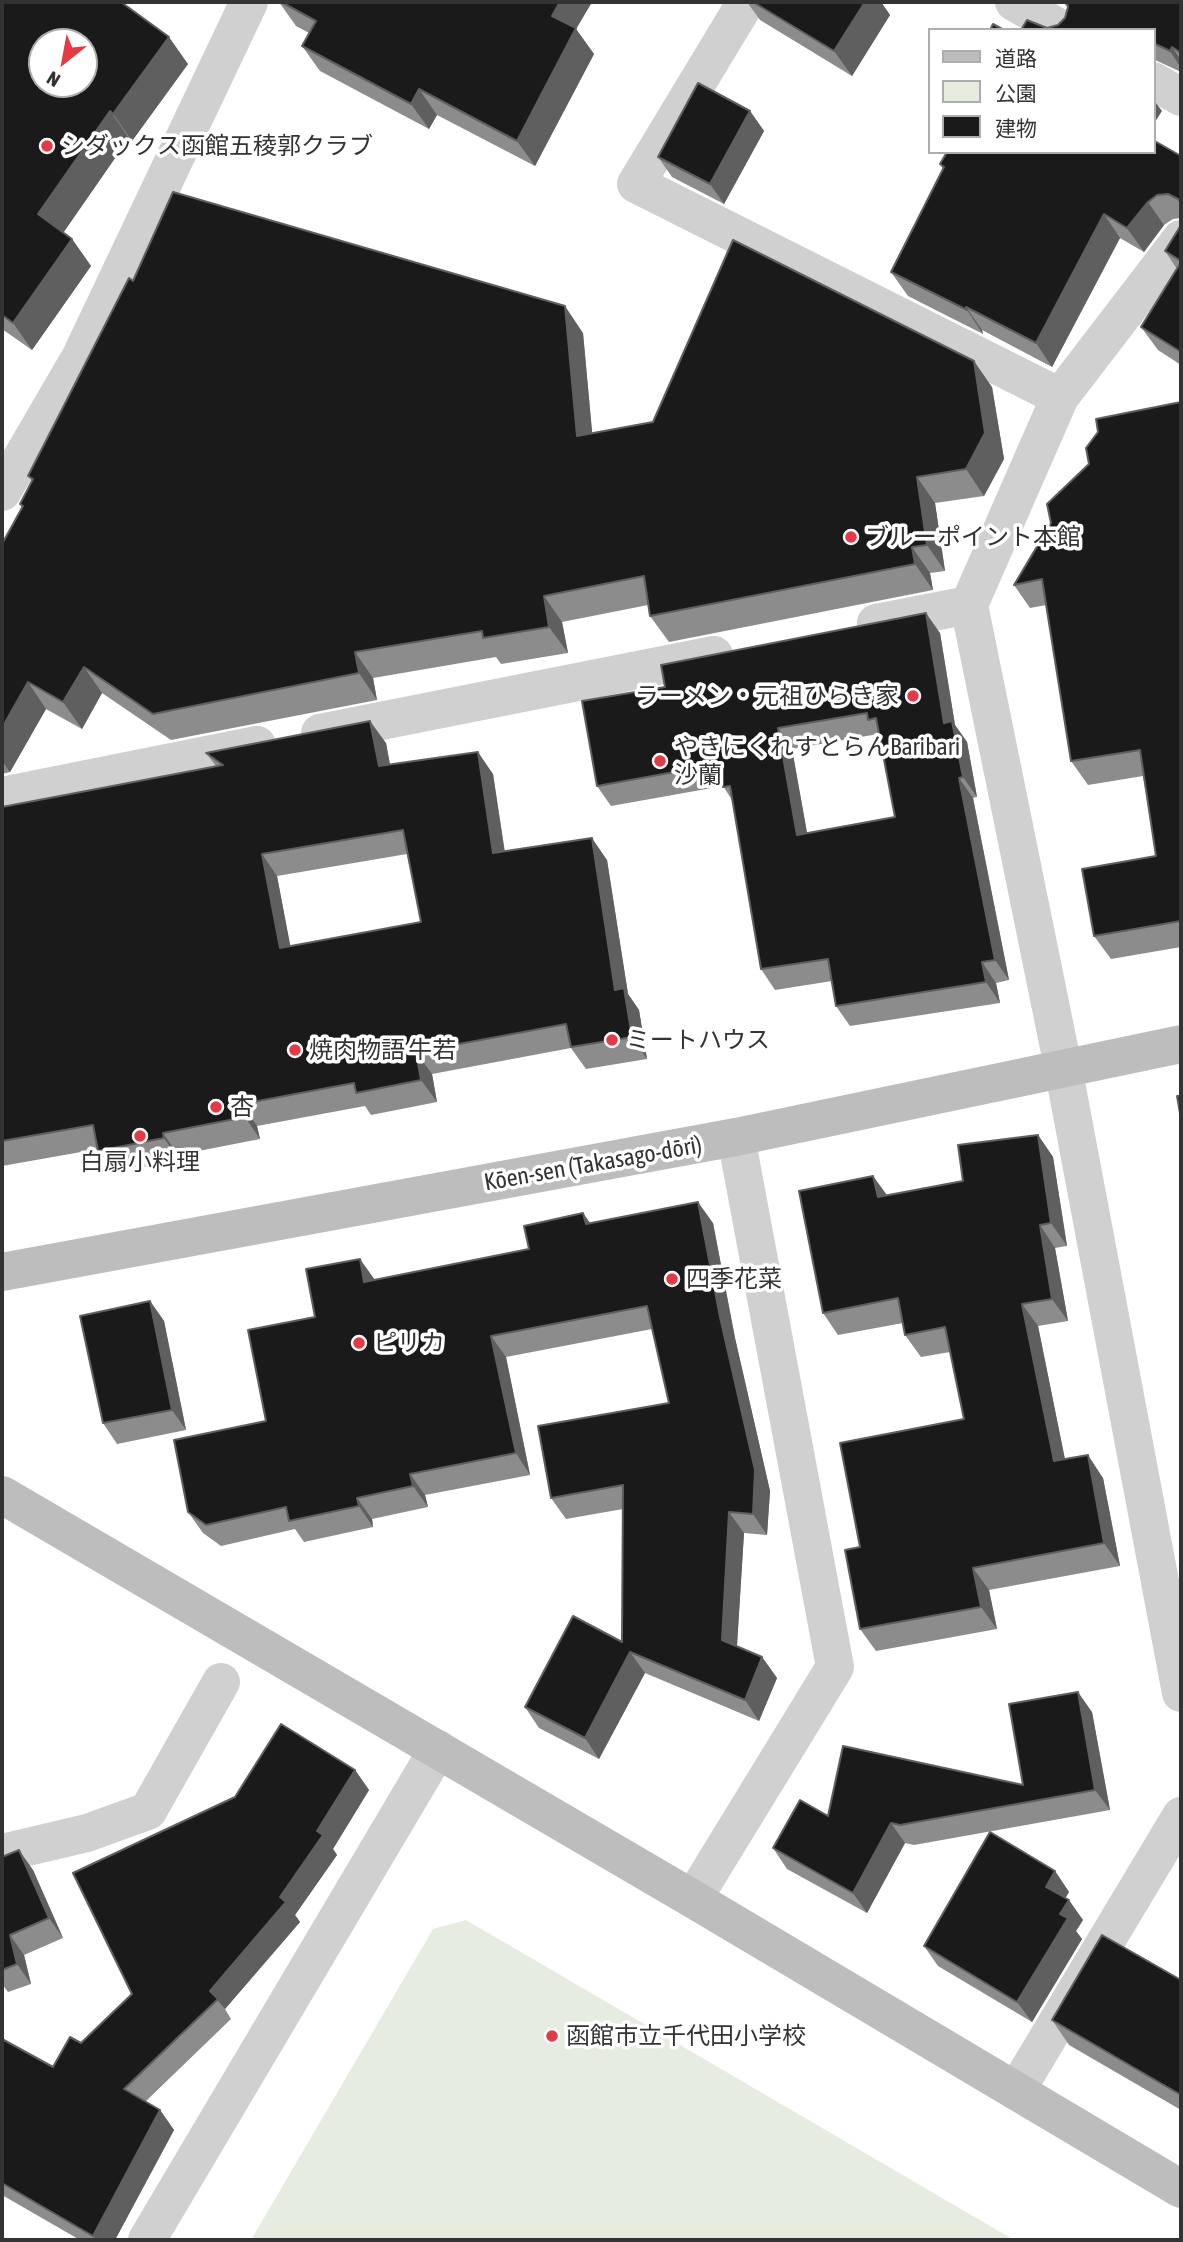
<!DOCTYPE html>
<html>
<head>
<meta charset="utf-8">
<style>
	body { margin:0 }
	#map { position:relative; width:1183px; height:2242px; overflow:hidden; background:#fff; font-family:"Asap Condensed","Noto Sans JP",sans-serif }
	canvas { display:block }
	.frame { position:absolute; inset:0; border:4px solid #333; pointer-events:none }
	.legend { position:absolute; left:928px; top:28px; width:228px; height:126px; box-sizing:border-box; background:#fff; border:2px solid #adadad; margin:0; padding:9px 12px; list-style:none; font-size:21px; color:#333 }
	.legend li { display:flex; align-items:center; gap:14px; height:35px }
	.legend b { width:35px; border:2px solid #adadad }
	.north { position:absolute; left:28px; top:28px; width:70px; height:70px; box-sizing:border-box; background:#fff; border:2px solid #adadad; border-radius:50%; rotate:211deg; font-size:19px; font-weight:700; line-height:28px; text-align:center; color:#333 }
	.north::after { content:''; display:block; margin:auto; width:24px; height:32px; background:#e63946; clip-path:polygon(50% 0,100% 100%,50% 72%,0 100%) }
</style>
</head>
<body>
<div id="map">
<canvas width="1183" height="2242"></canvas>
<div class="frame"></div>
<ul class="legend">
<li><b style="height:9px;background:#bdbdbd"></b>道路</li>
<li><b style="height:19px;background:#e6ecdf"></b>公園</li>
<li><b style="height:19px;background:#1a1a1a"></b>建物</li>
</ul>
<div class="north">N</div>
</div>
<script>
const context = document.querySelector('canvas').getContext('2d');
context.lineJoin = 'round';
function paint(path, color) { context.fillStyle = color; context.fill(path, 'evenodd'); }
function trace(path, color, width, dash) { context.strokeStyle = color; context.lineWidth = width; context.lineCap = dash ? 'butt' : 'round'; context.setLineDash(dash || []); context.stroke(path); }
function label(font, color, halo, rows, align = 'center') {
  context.font = font + ' "Asap Condensed","Noto Sans JP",sans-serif'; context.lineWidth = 7; context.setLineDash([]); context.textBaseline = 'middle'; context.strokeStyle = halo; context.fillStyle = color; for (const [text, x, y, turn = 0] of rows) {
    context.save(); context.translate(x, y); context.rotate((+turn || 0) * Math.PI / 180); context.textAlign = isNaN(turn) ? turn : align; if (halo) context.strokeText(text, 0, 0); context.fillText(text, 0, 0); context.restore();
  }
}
const green = new Path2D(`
	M466,1920L1014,2240H251L433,1929Z`);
const street = new Path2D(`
	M746,2L636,184L1060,397
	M1014,2L1063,30
	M1153,81L1181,97
	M1181,239L1060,397L969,605L1063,1067L1181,1693
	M2,492L81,356L249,2
	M876,623L969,605
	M320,733L714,655
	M2,796L257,745
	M2,1853L87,1833L148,1811L221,1682
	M693,1899L835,1667L736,1137
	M1016,2091L1181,1816
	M147,2240L438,1749`);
const secondary = new Path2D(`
	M2,1272L736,1137L1181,1044
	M2,1495L693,1899L1181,2189`);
const wall = new Path2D(`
	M2,2L188,64L132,141L129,138L63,232L72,239L91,266L32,350L2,329Z
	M279,2H592L576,29L594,54L535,166L437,115L429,129L320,71L302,46L309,33L296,26Z
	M747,2H881L890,15L852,76L760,20Z
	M1063,2H1181V72L1153,59V30L1047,28L1058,25L1065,18L1068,8Z
	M750,111L764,131L724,204L672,177L658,157Z
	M1181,156V218L1173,219L1164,225L1144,252L1120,238L1052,367L982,330L983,334L908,296L891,272L943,169L940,164Z
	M1181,225V365L1158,350L1141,327L1177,269L1165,251Z
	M133,281L583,333L592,433L992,387L1004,459L984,496L935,503L945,571L930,573L933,590L669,642L650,616L648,605L562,622L568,653L501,664L496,657L373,678L377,700L171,740L102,693L82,729L46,709L10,772L2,774V544L22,508L20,504L32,481L28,476Z
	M1181,402V947L1111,959L1094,936L1156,856L1143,776L1088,785L1071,761L1046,605L1030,608L1014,585Z
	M940,633L955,725L967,742L977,797L973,798L1009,980L996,983L1000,1003L850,1026L836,1006L832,981L775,990L761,969L732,800L723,786L611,806L597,786L665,687ZM878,734L879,736L895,817L807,833L792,749Z
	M386,743L390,764L493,774L505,852L607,860L628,994L639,1010L647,1059L586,1069L571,1048L432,1074L437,1102L371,1115L365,1106L257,1126L260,1139L178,1155L179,1160L114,1173L98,1149L2,1166V807L216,766L206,753ZM407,854L421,922L290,946L277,876Z
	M1038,1135L1053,1157L1067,1246L1055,1248L1068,1321L1038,1326L1065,1460L1103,1478L1120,1566L989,1590L997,1629L876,1651L860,1629V1547L964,1419L950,1352L921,1357L905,1335L903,1323L838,1335L823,1313L873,1176L887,1196L963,1181Z
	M590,1223H713L735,1338L770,1491L767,1535L744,1533L737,1646L762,1657L777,1678L759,1721L645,1673L599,1759L539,1728L525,1707L622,1642L623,1509L566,1519L551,1498L669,1403L652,1329L506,1357L530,1475L425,1495L428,1507L372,1519L373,1527L304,1542L295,1529L221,1546L203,1533L188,1512L266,1421L315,1317L375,1280L529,1249Z
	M150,1301L164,1321L186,1430L117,1444L103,1423Z
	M1092,1712L1110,1810L914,1845L905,1843L867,1913L787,1869L773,1848L828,1816L1023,1785Z
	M355,1770L369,1790L333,1849L337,1855L295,1915L300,1922L225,2009L231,2019L145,2102L160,2110L174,2130L115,2240H80L2,2195V2037L3,2040L53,2067L81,2043L132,1994Z
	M2,1857L33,1870L63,1938L24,1955L31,1984L8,1992L2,1984Z
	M1055,1871L1069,1892L1065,1898L1083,1920L1076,1931L1082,1939L1032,2022L938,1966L924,1946Z
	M1181,1980V2110L1069,2045L1052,2020Z`);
const shadedWall = new Path2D(`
	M560,2H592L576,29L594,54L535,166L517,141L552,16Z
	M865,2H881L890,15L852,76L834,51Z
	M169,37L188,64L132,141L113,114Z
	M1172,47L1181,60V68L1170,51Z
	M419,89L437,115L429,129L411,104Z
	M1153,99L1162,111L1153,125Z
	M110,111L129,138L57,242L38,214Z
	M750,111L764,131L724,204L710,184Z
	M1148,202L1164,225L1144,252L1127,228Z
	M1104,214L1120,238L1052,367L1036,343Z
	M72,239L91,266L32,350L13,323Z
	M565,306L583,333L595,463L577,436Z
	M966,307L982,330L983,334L967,310Z
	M974,361L992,387L1004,459L984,496L966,469Z
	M917,477L935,503L945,571L927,545Z
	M912,547L930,573L933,590L915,564Z
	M544,596L562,622L568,653L549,627Z
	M926,613L940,633L955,725L967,742L977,797L963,777L944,723Z
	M355,652L373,678L377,700L359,673Z
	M84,667L102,693L82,729L63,702Z
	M28,682L46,709L10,772L2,761V728Z
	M370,721L386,743L394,788L379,766Z
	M778,728L792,749L811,855L797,835Z
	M478,752L493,774L508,875L493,853Z
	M959,778L973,798L1009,980L995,960Z
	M592,838L607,860L628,994L639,1010L647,1059L632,1037L615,990Z
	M262,854L277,876L295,970L280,948Z
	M982,962L996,983L1000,1003L986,982Z
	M416,1052L432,1074L437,1102L421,1080Z
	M242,1104L257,1126L260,1139L245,1117Z
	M163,1133L178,1155L179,1160L164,1138Z
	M1038,1135L1053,1157L1067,1246L1051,1223Z
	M873,1176L889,1198L878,1197Z
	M698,1202L713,1223L735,1338L770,1491L767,1535L753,1514L720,1317Z
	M583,1213L598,1234L586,1224Z
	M1040,1225L1055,1248L1068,1321L1052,1299Z
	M360,1259L375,1280L364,1282Z
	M150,1301L164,1321L186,1430L172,1410Z
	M1022,1304L1038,1326L1070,1484L1054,1461Z
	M491,1336L506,1357L530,1475L516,1453Z
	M1088,1455L1103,1478L1120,1566L1104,1543Z
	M410,1474L425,1495L428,1507L413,1486Z
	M357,1498L372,1519L373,1527L359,1506Z
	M729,1512L744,1533L736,1661L722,1640Z
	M973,1568L989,1590L997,1629L981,1607Z
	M630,1652L645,1673L599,1759L585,1738Z
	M762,1657L777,1678L759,1721L745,1700Z
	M1078,1692L1092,1712L1110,1810L1095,1790Z
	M355,1770L369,1790L333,1849L337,1855L295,1915L300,1922L225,2009L210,1991L317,1831Z
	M891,1823L905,1843L867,1913L853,1893Z
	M19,1850L33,1870L63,1938L49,1918Z
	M1055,1871L1069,1892L1060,1907L1046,1887Z
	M1069,1900L1083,1920L1076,1931L1082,1939L1032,2022L1017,2002L1060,1914Z
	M10,1935L24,1955L31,1984L17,1964Z
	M160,2110L174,2130L115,2240H96L93,2236Z`);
const building = new Path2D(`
	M2,2H121L169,37L113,114L110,111L38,214L72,239L13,323L2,315ZM42,42H84V84H42Z
	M281,2H560L552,16L576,28L517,141L419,89L411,104L302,46L316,21Z
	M753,2H865L834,51Z
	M1067,2H1181V53L1172,47L1170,51L1153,43V30H1021L1027,20L1047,28L1058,25L1065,18L1068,7Z
	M993,24L1004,30H990Z
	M698,83L750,111L710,184L658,157Z
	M1153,140L1181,156V203L1178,199L1168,194L1157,195L1148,202L1127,228L1104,214L1036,343L966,307L967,310L891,272L944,167L940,164L947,152H1153Z
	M173,192L565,306L577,436L653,422L733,240L974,361L985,433L966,469L917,477L927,545L912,547L915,564L650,616L644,576L544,596L549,627L483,638L482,631L355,652L359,673L153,714L84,667L63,702L28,682L2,728V544L23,506L20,504L33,479L28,476L129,278L133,281Z
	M1181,225V261L1165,251Z
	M1181,262V352L1141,327Z
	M1181,402V921L1094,936L1082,869L1156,856L1140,750L1071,761L1042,579L1014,585L1051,523L1047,504L1089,464L1086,448L1098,432L1096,419Z
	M926,613L944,723L952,721L963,777L959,778L995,960L982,962L986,982L836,1006L828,959L761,969L730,786L723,787L719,764L597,786L582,701L665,687L661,665ZM867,713L868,720L876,718L895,817L797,835L778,728Z
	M370,721L379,766L478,752L493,853L592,838L615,990L624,988L632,1037L571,1047L566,1024L416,1052L421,1080L356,1093L354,1083L242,1104L245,1117L163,1133L164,1138L98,1151L93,1125L2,1141V807L223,765L206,753ZM403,830L421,922L280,948L262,854Z
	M1177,1096H1181V1119Z
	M1038,1135L1051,1223L1040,1225L1052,1299L1022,1304L1054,1461L1088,1455L1104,1543L973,1568L981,1607L860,1629L845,1550L860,1547L840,1443L964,1419L945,1327L905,1335L898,1298L823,1313L799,1191L873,1176L878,1197L963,1181L958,1145Z
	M698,1202L720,1317L755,1470L753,1514L729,1512L722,1640L762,1657L745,1700L630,1652L585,1738L525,1707L573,1616L622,1642L623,1485L551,1498L538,1426L669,1403L647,1306L491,1336L516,1453L410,1474L413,1486L357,1498L359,1506L289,1521L286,1507L206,1525L188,1512L174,1440L266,1421L248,1330L315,1317L306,1269L360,1259L364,1282L529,1249L524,1226L583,1213L586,1224Z
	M150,1301L172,1410L103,1423L80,1316Z
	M1078,1692L1095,1790L900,1825L891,1823L853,1893L773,1848L800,1800L828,1816L843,1746L1023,1785L1009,1704Z
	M281,1724L355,1770L317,1831L323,1835L280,1897L286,1902L210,1991L218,1999L124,2089L160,2110L93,2236L2,2183V2039L53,2067L70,2037L81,2043L132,1994L73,1873L235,1797Z
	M990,1832L1055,1871L1046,1887L1069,1900L1060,1914L1068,1918L1017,2002L924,1946Z
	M19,1850L49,1918L10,1935L17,1964L2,1970V1857Z
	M1102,1935L1181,1980V2095L1052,2020Z`);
const markers = [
	[47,146,7,"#e63946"],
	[851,537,7,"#e63946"],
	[913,696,7,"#e63946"],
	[660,761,7,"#e63946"],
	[612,1040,7,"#e63946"],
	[295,1050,7,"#e63946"],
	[216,1107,7,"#e63946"],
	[140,1136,7,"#e63946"],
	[672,1279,7,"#e63946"],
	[359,1343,7,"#e63946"],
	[552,2036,7,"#e63946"]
];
const poiNames = [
	["シダックス函館五稜郭クラブ",61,146],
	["ブルーポイント本館",865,537],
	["ラーメン・元祖ひらき家",899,696,"right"],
	["やきにくれすとらんBaribari",674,747],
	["沙蘭",674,775],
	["ミートハウス",626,1040],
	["焼肉物語 牛若",309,1050],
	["杏",230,1107],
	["白扇小料理",140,1162,"center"],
	["四季花菜",686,1279],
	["ピリカ",373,1343],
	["函館市立千代田小学校",566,2036]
];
const streetNames = [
	["Kōen-sen (Takasago-dōri)",593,1164,-10]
];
paint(green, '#e6ecdf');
trace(street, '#d0d0d0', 38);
trace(secondary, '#bdbdbd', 38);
paint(wall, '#8c8c8c');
paint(shadedWall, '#5f5f5f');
paint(building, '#1a1a1a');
trace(building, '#5f5f5f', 2);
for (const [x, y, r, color] of markers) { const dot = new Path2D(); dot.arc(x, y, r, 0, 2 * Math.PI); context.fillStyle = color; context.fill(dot); trace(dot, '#fff', 2.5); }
label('24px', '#333', '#fff', poiNames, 'left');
label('24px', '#333', '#fff', streetNames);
</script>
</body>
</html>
